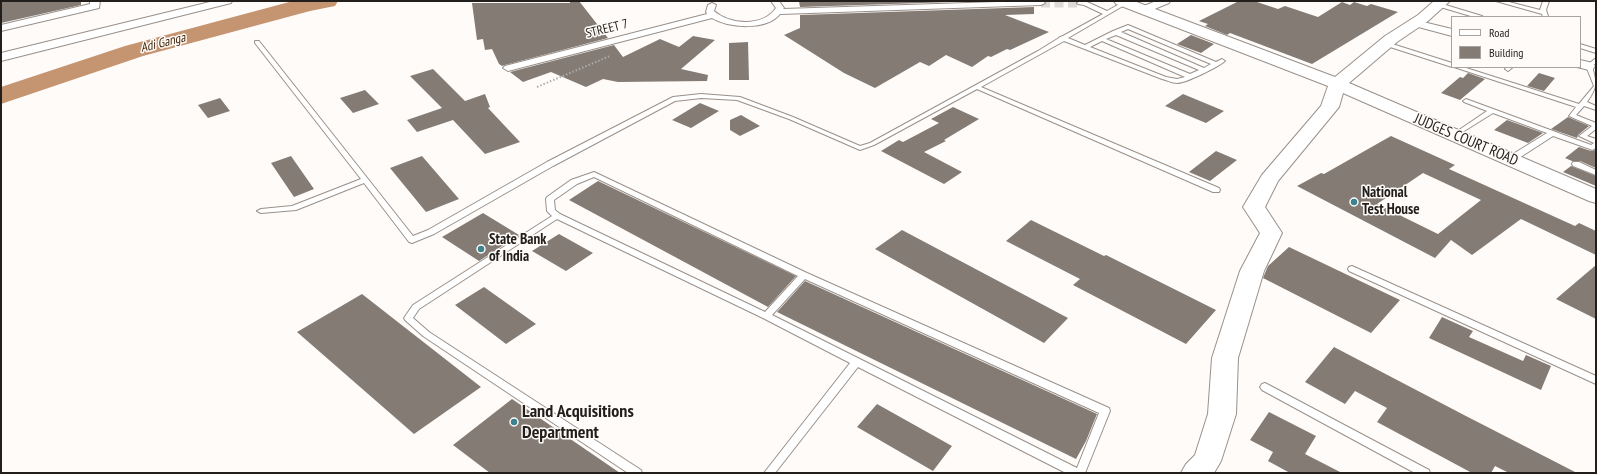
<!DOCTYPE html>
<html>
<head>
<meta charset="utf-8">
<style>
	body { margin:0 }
	#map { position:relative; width:1597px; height:474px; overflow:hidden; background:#fffbf8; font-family:"PT Sans Narrow",sans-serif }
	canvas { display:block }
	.frame { position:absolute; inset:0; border:2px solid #211e1b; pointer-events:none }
	.legend { position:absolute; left:1451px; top:16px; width:130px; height:52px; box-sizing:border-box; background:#fffbf8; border:1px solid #a6a3a0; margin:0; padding:5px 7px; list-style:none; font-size:12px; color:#211e1b }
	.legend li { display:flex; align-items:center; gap:8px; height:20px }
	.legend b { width:20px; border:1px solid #a6a3a0 }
</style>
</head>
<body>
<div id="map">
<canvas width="1597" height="474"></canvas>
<div class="frame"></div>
<ul class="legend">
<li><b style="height:5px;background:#fff"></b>Road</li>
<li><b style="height:11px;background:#847b75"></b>Building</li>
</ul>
</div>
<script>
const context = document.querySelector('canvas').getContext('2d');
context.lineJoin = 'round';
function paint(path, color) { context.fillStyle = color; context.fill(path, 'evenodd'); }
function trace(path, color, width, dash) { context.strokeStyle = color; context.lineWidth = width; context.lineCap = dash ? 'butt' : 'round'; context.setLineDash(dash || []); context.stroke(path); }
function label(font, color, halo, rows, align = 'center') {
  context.font = font + ' "PT Sans Narrow",sans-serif'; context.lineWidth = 3; context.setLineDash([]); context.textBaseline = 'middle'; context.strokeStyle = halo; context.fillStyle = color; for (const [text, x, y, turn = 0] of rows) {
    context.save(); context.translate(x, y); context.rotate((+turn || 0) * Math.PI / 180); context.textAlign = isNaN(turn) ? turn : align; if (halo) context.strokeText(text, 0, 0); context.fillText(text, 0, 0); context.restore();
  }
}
const river = new Path2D(`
	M293,1H338L335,6L310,11L143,56L1,104V87L125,46Z`);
const building = new Path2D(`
	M1,1H81V5L1,23Z
	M570,1H579L608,38L505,65L502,66L499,64L492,49L485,50L483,39L477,40L472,3H570Z
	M799,1H983L800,7Z
	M1239,1H1254L1278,9L1285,6L1318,17L1342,2L1350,5L1354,2L1367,6L1371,4L1398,12L1312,64L1230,33L1227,35L1205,26L1208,24L1199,21Z
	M1034,7V14L1005,15L1049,32L1010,50L1007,49L991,57L988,56L972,67L946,55L929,66L920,62L875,88L844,73L784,35L800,28V15Z
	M1191,35L1214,44L1201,53L1177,44Z
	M693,36L715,40L681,69L708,75L707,81L618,82L603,79L586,87L551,72L523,82L510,72L614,45L623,57L660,39L679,47Z
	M748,42L749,80H729V43Z
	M433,69L465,101L485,94L490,107L488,108L520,142L485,154L453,120L417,132L407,120L442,108L410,76Z
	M1468,73L1485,79L1460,100L1441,93L1460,77L1463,78Z
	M1539,73L1555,78L1544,91L1527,86Z
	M365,90L379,104L353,113L340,98Z
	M1183,94L1224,111L1206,123L1165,106Z
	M220,98L230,111L208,118L198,105Z
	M700,103L719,111L691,128L672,120Z
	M953,107L979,119L944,140L946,141L924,152L962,172L944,184L881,151L899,140L903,142L939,123L931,119Z
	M741,115L760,126L740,136L730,130V120Z
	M1568,117L1589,126L1578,135L1577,138L1551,129Z
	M1507,120L1543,133L1528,143L1494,130Z
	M1391,136L1455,165L1449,169L1575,226L1579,223L1596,231V255L1521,219L1472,255L1451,240L1435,258L1297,186L1321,173L1324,174ZM1423,173L1481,200L1438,234L1377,204Z
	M1579,147L1591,151L1596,150V168L1580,161H1572L1565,158Z
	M1216,151L1237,160L1210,181L1189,172Z
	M291,156L314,189L294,197L271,163Z
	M422,156L459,199L426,212L390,168Z
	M1571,166L1596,176V186L1563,172Z
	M598,181L796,276L768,307L569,200Z
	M483,213L519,235L479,261L442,237Z
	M1031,220L1104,256L1106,255L1216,310L1186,344L1073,285L1080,279L1006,241Z
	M902,230L1068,318L1044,343L875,249Z
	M559,234L593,253L566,271L532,251Z
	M1289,247L1400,300L1371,333L1263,278L1268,266Z
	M1596,265V319L1556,299Z
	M805,281L1097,414L1086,441L1076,459L777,312Z
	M484,287L536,324L506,344L455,305Z
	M362,294L481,387L414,434L297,332Z
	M1442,317L1473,331L1469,337L1523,361L1526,355L1551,366L1541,390L1429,338Z
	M1334,347L1464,415L1577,473H1509L1495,466L1491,473H1472L1377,422L1387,408L1355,391L1345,404L1305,382Z
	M512,399L620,473H490L453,445Z
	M877,404L952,446L933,471L857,427Z
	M1269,412L1316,436L1305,454L1342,473H1290L1268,461L1273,452L1250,440Z`);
const pedestrianTunnel = new Path2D(`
	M1041,3H1080`);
const path = new Path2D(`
	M537,87L610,56`);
const service = new Path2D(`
	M1080,1L1087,2L1107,11L1123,2L1128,3L1068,38L1085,45L1113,31L1128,25L1216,62L1222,59L1225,61C1218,67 1186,83 1177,83C1172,83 1167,80 1162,79L1064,41L981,87L1219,188L1220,190L1219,192H1213L977,89L874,145L860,150L789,119L737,100L701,98L675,101L553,166L434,234L412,243L409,242L364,183L296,210L261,213L257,211L261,209L292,206L361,179L255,43V41H259L413,236L428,230L547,162L673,97L701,94L740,97L793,117L860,146L870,143L1038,51L1059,38L1060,37L1063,36L1103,14L1084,5L1078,4L1077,3ZM1128,29L1211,64L1204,68L1121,32ZM1116,35L1199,70L1190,74L1106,39ZM1102,41L1185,77L1177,79L1166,77L1090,47Z
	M1496,1H1505L1540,10L1543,1H1549L1546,10L1548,16L1543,17L1542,14Z
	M1439,3L1482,16L1483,17H1474L1437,6V4Z
	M1386,42L1452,63V67L1384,45V43Z
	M1580,44L1596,49V53L1580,48Z
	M1596,58V63L1592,66C1597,84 1597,88 1587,102L1596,106V110L1584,106L1576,115L1596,123V129L1587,136L1596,139V148L1592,150L1590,149L1553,136L1519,158H1513L1512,156L1513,154L1547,133L1493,113L1461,133L1459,134L1456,132L1487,111L1464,102L1463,101L1466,99L1591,145L1594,143L1579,136L1592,126L1569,116L1576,107L1454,67H1463L1579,104L1594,86L1586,66Z
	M1507,67H1513L1508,71L1505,69Z
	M1573,162H1579L1596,170V175L1573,166L1572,164Z
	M594,172L807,273L1109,408L1110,411L1085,473H1066L858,367L775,473H764L850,363L763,318L557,219L419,309L413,318L429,332L641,470L642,473H628L423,336L405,320L404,318L413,305L552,216L547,211L546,199L547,197L571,180ZM594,177L798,276L765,312L560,214L555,210L554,200L577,184ZM805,279L1099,413L1077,468L772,315Z
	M1352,266L1596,376V384L1349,271L1348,269L1349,267Z
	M1265,383L1429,470L1430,473H1415L1262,390L1260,387L1262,384Z`);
const pedestrian = new Path2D(`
	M771,1H779L784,8L783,9L1029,1H1043L1045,3L1041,5L780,14C767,31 728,28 712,18L508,71L503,68L505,66L707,14L706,12L708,5L712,3L716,5L714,11C730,25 763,27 776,8Z`);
const minor = new Path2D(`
	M90,1H100L99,8L1,31V25L90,4Z
	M214,1H232L231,3L1,61V53Z
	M1156,1H1170L1169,3L1152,10H1144L1143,8L1144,6Z
	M1415,20L1452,29V36L1411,25L1409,23Z
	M1580,60L1593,63L1595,66L1593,69L1589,70L1577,67H1580Z`);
const secondary = new Path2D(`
	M1114,1H1134L1335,77L1385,36L1418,15L1434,1H1450L1428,21L1397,42L1349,83L1596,189V203L1589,201L1343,93L1339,107L1278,181L1265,207L1282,233L1264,271L1238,358L1236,414L1221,461L1214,473H1181L1186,464L1195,455L1208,414L1212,358L1240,271L1260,233L1243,207L1262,175L1321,106L1328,86L1116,4Z`);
const markers = [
	[1354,202,4,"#3d838d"],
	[481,249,4,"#3d838d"],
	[514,422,4,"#3d838d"]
];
const farStreetnames = [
	["STREET 7",607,29,-14]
];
const farWaternames = [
	["Adi Ganga",163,43,-14]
];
const streetNames = [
	["JUDGES COURT ROAD",1466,140,23]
];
const poiNames = [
	["National",1362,193],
	["Test House",1362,210],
	["State Bank",489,240],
	["of India",489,257]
];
const nearPoinames = [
	["Land Acquisitions",522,412],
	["Department",522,433]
];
paint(river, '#c59471');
paint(building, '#847b75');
trace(pedestrianTunnel, '#dedad7', 9, [9, 4.5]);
trace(service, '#99908a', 2);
trace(pedestrian, '#99908a', 2);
trace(minor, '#99908a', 2);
trace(secondary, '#99908a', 2);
trace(path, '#aeaba8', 2, [1.5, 2]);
paint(service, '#fff');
paint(pedestrian, '#fff');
paint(minor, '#fff');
paint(secondary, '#fff');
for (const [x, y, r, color] of markers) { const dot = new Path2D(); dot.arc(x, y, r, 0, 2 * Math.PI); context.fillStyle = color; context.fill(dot); trace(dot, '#fffbf8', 1.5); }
label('13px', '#211e1b', '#fffbf8', farStreetnames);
label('italic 13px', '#432205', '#fffbf8', farWaternames);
label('15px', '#211e1b', '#fffbf8', streetNames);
label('bold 15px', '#211e1b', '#fffbf8', poiNames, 'left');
label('bold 18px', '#211e1b', '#fffbf8', nearPoinames, 'left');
</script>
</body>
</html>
